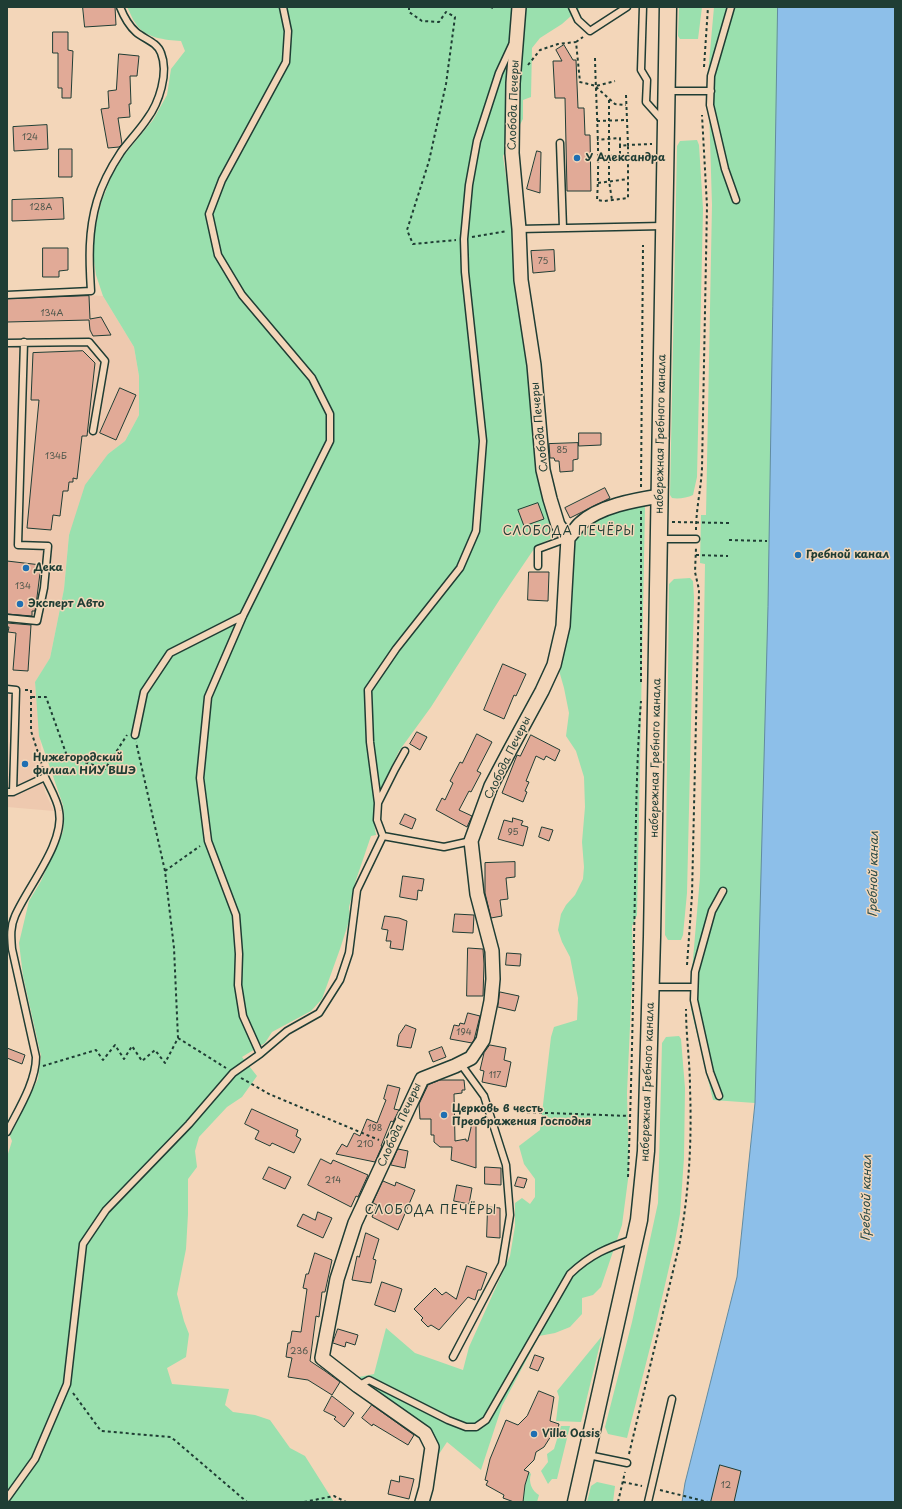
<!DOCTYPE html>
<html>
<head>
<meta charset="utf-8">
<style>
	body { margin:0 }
	#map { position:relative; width:902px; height:1509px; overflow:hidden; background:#f3d6b9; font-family:"Playpen Sans",sans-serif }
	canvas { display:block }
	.frame { position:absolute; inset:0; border:8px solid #1f3d34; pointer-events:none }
</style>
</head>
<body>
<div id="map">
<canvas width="902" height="1509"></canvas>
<div class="frame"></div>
</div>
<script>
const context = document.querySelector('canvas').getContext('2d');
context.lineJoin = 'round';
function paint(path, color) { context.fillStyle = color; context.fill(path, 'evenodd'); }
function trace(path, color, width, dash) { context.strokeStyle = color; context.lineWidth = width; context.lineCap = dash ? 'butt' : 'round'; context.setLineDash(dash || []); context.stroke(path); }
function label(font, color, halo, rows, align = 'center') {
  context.font = font + ' "Playpen Sans",sans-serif'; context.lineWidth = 3; context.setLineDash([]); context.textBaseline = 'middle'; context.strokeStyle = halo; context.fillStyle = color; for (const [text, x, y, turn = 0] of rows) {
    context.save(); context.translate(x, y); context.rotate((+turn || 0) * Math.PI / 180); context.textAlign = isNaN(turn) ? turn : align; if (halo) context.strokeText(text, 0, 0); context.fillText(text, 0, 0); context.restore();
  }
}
const built = new Path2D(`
	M89,295L103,296L134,347L139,376V415L125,441L108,454L69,535L64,589L50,658L35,682L45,792L54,811L7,807V298Z`);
const green = new Path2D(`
	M127,7H579L580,8L562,24L540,38L532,48L531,97L523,100V119L503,156L512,219V240L519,316L523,342L527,353L558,535L536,546L500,599L431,707L399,751L383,785L373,817L376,835L371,836L356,880L349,907L350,918L340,949L322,999L311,1011L272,1032L265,1043L242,1057L257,1076L242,1097L227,1107L199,1137L195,1151L197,1167L188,1179V1214L186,1249L177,1294L184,1321L189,1334L186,1357L167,1368L172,1384L229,1389L225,1405L233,1412L255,1415L270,1420L290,1448L305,1456L334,1502H7V1157L12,1141L10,1136L38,1079L41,1056L23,976L19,943L29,901L41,881L63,832L64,819L63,805L39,736L35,682L50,658L64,589L69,535L85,485L108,454L125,441L139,415V376L134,347L103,296L96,275L93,254L95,230L101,203L112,175L125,154L153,120L167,95L171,69L185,51L181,41C165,40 145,38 136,24C132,19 130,12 127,7Z
	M679,7H702L698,39H680L678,36Z
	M714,7H895V1113L713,1100L691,1009L692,971L700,877L705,564L700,563L701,515H706L712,205L708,74Z
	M697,140L699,145L703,209L697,477L693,495C687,498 678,499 672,498L670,495L677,146L680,141Z
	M633,506L645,507L637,915L632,926L633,959L627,1093L629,1172L622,1225L601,1287L593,1295L582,1298V1314L570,1327L555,1333L539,1336L502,1406L481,1470L447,1442L439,1454L430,1428L354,1378L374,1374L386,1328L415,1353L463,1370L469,1347L510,1256L515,1226V1203L522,1198L530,1204L535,1197V1179L524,1164L519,1146L540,1130L551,1037L554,1027L577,1020L578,998L570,957L562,942L558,930L561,914L566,905L575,895L583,879L584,867L582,842L585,807L584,777L576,751L566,736L569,713L564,688L558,667L570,547L577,537L599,519Z
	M690,578L693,581L694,598L687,893L683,935L681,940H668L665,935L669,584L674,579Z
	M679,1036L681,1039L685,1088L684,1158L680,1214L674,1246L655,1328L627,1438L608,1434L605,1427L632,1322L658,1203L662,1043L666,1037Z
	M602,1336L581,1422L556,1421L559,1397L557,1391Z
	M561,1426H570L557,1479H552L548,1484L541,1471L548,1462L547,1454L554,1449Z
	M529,1472L531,1474C528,1482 532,1491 539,1495L537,1502H523L525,1485Z
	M597,1482L615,1486L613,1502H587L591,1486Z`);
const water = new Path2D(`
	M778,7H895V1502H682L685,1483L737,1277L755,1103L768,607Z`);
const building = new Path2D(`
	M83,7H115L116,25L85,27Z
	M53,32H68V50L73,51L71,98H62V88H58V53H53Z
	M564,45L573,60H576L578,108H584L585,135H590L591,191H567L565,98H555L553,61H562L556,50Z
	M119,54L139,56L137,76H130L131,104H129L130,117L118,118L122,144L119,147L108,148L101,109L109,108L108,91L116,90Z
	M47,125L48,149L14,151L13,127Z
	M59,149H72V177H59Z
	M537,151L541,152L540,193L527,189Z
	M63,198L64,219L12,221V200Z
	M43,248H68V270L59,271V277H43Z
	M554,250L555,271L533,273L531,251Z
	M89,296L90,319L101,317L111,335L93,336L90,330L89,320L7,322V299Z
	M83,351L95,363L87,436H82L77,479L73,478V482H69L68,491H63L60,516L53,515L51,530L27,528L39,400H31L33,353Z
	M120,388L136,395L116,440L100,433Z
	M579,433H601V445L579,446Z
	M578,443V459L573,460V471L560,472L559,461H555L554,458H550L549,444Z
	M605,488L610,498L570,518L565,508Z
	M538,503L544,519L524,526L518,510Z
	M7,561L41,565L36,605L35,611H32V616L7,614Z
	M529,572H549L548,601L528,600Z
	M7,623L31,625L28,671L13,670L16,633L8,632L9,627H7Z
	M503,664L526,674L516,696L514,695L504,719L484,710Z
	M417,732L427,737L420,750L410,744Z
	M477,734L492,742L477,771L481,773L471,792L469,791L459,810L472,816L467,827L436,810L442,798L445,800L453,783L450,781L460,762L462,763Z
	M531,735L560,750L555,761L546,756L544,760L536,756L526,781L529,782L525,791L527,792L523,802L502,793L517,755L520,756Z
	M405,814L416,819L412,829L400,824Z
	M513,818L523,821L521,825L528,827L523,846L498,839L504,820L512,822Z
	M542,827L553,830L549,841L539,837Z
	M515,862V877L506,878L508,899L500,900L502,916L491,918L485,893V863Z
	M403,876L424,879L422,891L418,890L417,900L400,897Z
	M455,914L474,915L473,933L453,932Z
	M385,916L399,918L407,921L403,950L390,948L391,941H386L388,930L382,929Z
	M468,948L483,949L484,964L483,996H467Z
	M507,953L521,954L520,966L506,965Z
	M500,992L519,996L515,1011L498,1007Z
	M468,1013L480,1016L474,1040L472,1043L450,1039L454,1025L459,1026L460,1023L464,1024Z
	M406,1025L416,1029L411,1048L397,1046L399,1035Z
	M490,1045L506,1048L504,1060L511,1062L506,1087L482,1082L484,1071L480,1070L484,1053Z
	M442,1047L446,1057L433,1062L429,1052Z
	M7,1048L25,1055L22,1064L7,1058Z
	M440,1080H464L465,1090H462V1093L454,1094L455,1141L466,1139V1141H468L472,1123H476V1168L451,1160L452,1147H440L434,1142V1135H431V1119H420L419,1104L428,1085Z
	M388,1085L400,1088L394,1109L399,1110L393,1122L391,1121L381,1146H382L375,1162L336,1154L342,1144L347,1147L354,1133L360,1136L367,1119L377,1123L386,1100L384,1099Z
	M252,1109L298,1130L296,1136L301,1139L294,1153L272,1143L270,1146L255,1139L259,1131L245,1124Z
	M398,1149L408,1151L405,1168L391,1165Z
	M321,1159L331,1164L333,1160L368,1175L358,1197L356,1196L351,1207L308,1185Z
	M269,1167L291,1177L285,1189L263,1179Z
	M485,1167L501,1168V1185L485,1184Z
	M518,1177L527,1179L524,1188L515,1186Z
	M383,1181L395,1186L396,1182L415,1190L398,1230L372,1217L377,1205L373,1203Z
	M457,1185L472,1188L469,1204L454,1201Z
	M488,1207L500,1208V1238L487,1237Z
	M318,1212L332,1218L323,1238L297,1226L303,1214L315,1220Z
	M366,1233L379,1239L373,1259L376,1260L371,1283L352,1280L357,1256L359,1257Z
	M315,1253L332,1260L325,1292H322L319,1317L316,1316L310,1361L325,1371L340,1382L332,1395L308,1380L288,1377L292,1358L286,1357L288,1343H290L292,1331L301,1332L307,1289L303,1288L306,1274H308Z
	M467,1266L487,1273L481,1290H478L475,1300L468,1297L439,1330L431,1325L428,1327L421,1320L423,1318L414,1309L435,1288L442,1295L446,1292L456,1299Z
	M382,1282L402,1289L395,1312L375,1305Z
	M338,1329L358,1335L355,1345L346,1342L345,1347L333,1343Z
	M535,1355L544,1358L538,1371L530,1368Z
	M539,1391L554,1397L550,1421L559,1424L556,1437L551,1436L544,1447L536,1452L534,1460L524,1470L529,1472L525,1485L523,1502H514L503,1498L504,1495L486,1485L488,1481L485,1480L490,1459L506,1420L518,1425L527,1416Z
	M332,1396L354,1413L344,1427L334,1419L336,1417L324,1411Z
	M372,1405L414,1435L408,1445L373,1424L372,1426L362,1418Z
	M720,1465L741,1471L734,1502H711Z
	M400,1476L414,1479L409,1499L388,1494L391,1480L399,1482Z`);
const path = new Path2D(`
	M409,7V12L422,21L439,22L446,12L455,17L446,84L429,161L407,230L413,244L456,240
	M491,7L493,8
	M576,42L583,37
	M595,58C596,105 600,153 597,200L604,201L628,198V145L620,146V138L597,140
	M528,65L540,50L558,44L576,42L580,82L596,86L615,81
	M704,67L708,7
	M596,87L615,104L626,105
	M626,95L628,145L652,144
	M609,100V181L612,200
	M597,121L626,120
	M597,157L620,155V146
	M598,183L628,179
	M472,237L507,231
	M641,487L643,245
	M641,511V683
	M672,522L729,523
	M696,530C696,509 701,489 702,468L707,206L702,115
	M729,540L767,541
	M696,555L728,556
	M25,690H31V731L43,768
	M32,697H46L67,756L105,769L127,735
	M165,871L200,846
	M687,965L692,895L699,590L695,572L696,548
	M178,1038L226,1068
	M43,1066L96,1050L103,1060L115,1045L124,1059L132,1046L142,1061L155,1050L165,1063L178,1038L174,948L165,871L136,742
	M241,1078L269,1094L379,1140
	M521,1112L630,1116
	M628,1177C631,1097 633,1017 634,938C636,859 635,780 641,701
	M73,1393L101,1431L171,1437L247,1502
	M629,1454L679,1246C689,1194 692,1141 690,1088C690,1062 686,1036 686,1009
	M623,1482L642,1486
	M660,1490L708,1502
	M304,1502L334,1496L346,1502
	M618,1502L625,1472`);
const service = new Path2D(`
	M572,7L578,20L590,31L627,7
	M643,7L641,70L647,80L646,102L663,121
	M731,7L711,76L710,105L725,169L736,200
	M668,91H711
	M560,143L563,228
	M519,229L663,226
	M7,295L91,291C89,260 88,231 97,201C102,184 111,167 121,152C129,141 139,131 147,119C159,103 169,73 161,53C157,42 144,39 136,32C128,25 124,17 120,7
	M7,343L89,342L105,361L93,431
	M659,539H696
	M538,566V549L568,538
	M7,618L37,621L44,588L48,546L18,545L24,342
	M7,689L16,690L13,792H7
	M135,735L144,692L170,653L243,616
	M378,803L395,769L405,751
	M383,836L444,847L471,841
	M652,987H694
	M260,1054L243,1016L238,985L239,954L236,915L208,841L200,778L208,697L243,616L330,441V414L312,378L242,295L218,255L209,214L222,180L286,62L288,31L283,7
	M719,1096L710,1072L694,1000L695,972L712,911L723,891
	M7,1132C18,1110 36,1082 36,1057L12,949C11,937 10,927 15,916C28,886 65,843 59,811C58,801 49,786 45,777L13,792
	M453,1357L502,1264L510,1215L506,1165L484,1096L460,1063
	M358,1386L369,1380L448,1420L466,1427H476L486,1420L570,1274C591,1254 607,1248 633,1239
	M588,1455L627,1463
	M7,1498L35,1459L67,1384L83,1244L106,1210L189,1124L233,1073L260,1054L287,1031L319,1013L340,980L349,953L357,890L383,836L377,820L378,803L370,742L368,690L396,649L460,568L476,531L483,441L465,272L464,239L469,185L477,141L499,73L512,45
	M648,1502L672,1399`);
const minor = new Path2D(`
	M568,538C572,534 576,528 580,524C599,506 635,500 660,496
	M422,1502L426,1488L432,1447L425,1433L358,1386L322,1358L337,1279L355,1223L422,1079L455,1066L471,1058L483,1040L491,1001L493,979L492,951L477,894L471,841L491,786L510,750L542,691L554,665L563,626L568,538L558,525L550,499L543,470L534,365L521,280L519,229L512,153L513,83L519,7`);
const tertiary = new Path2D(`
	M576,1502L639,1220L646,1151L652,937L668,7`);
const markers = [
	[577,158,4,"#1f6fb2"],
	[798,555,4,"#1f6fb2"],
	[26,568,4,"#1f6fb2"],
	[20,604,4,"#1f6fb2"],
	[25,764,4,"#1f6fb2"],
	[444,1115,4,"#1f6fb2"],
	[534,1434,4,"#1f6fb2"]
];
const numberNames = [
	["124",30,138],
	["128А",41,208],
	["75",543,262],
	["134А",52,314],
	["85",562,451],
	["134Б",56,457],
	["134",23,587],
	["95",513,833],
	["194",464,1033],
	["117",495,1076],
	["198",375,1129],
	["210",365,1145],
	["214",333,1181],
	["236",299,1352],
	["12",726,1486]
];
const streetNames = [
	["Слобода Печеры",514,105,-88],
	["Слобода Печеры",540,427,-96],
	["набережная Гребного канала",661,434,-89],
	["Слобода Печеры",508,758,-64],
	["набережная Гребного канала",656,758,-89],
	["набережная Гребного канала",648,1082,-88],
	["Слобода Печеры",400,1125,-66]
];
const poiNames = [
	["У Александра",585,158],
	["Гребной канал",806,555],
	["Дека",34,568],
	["Эксперт Авто",28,604],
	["Нижегородский",33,758],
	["филиал НИУ ВШЭ",33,771],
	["Церковь в честь",452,1109],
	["Преображения Господня",452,1122],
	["Villa Oasis",542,1434]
];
const neighbourhoodNames = [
	["СЛОБОДА ПЕЧЁРЫ",569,532],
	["СЛОБОДА ПЕЧЁРЫ",431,1211]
];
const waterNames = [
	["Гребной канал",874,874,-89],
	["Гребной канал",867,1198,-89]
];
paint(built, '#eec9af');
paint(green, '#9ae0ae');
paint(water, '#8dbfe9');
trace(water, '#618ba1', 1);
paint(building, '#e1aa97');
trace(building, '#1f3d34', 1);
trace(service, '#1f3d34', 9);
trace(minor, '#1f3d34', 16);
trace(tertiary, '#1f3d34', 19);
trace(path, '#1f3d34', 2, [3, 3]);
trace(service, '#f3d6b9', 6);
trace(minor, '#f3d6b9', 13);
trace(tertiary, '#f3d6b9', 16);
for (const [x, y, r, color] of markers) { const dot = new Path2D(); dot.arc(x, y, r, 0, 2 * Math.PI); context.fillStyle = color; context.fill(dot); trace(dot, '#f3d6b9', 1.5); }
label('9px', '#50584d', null, numberNames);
label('11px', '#1f3d34', '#f3d6b9', streetNames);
label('bold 11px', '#1f3d34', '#f3d6b9', poiNames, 'left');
context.letterSpacing = '1px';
label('12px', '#1f3d34', '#f3d6b9', neighbourhoodNames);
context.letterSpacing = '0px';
label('italic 12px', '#2a4a46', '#f3d6b9', waterNames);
</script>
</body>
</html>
